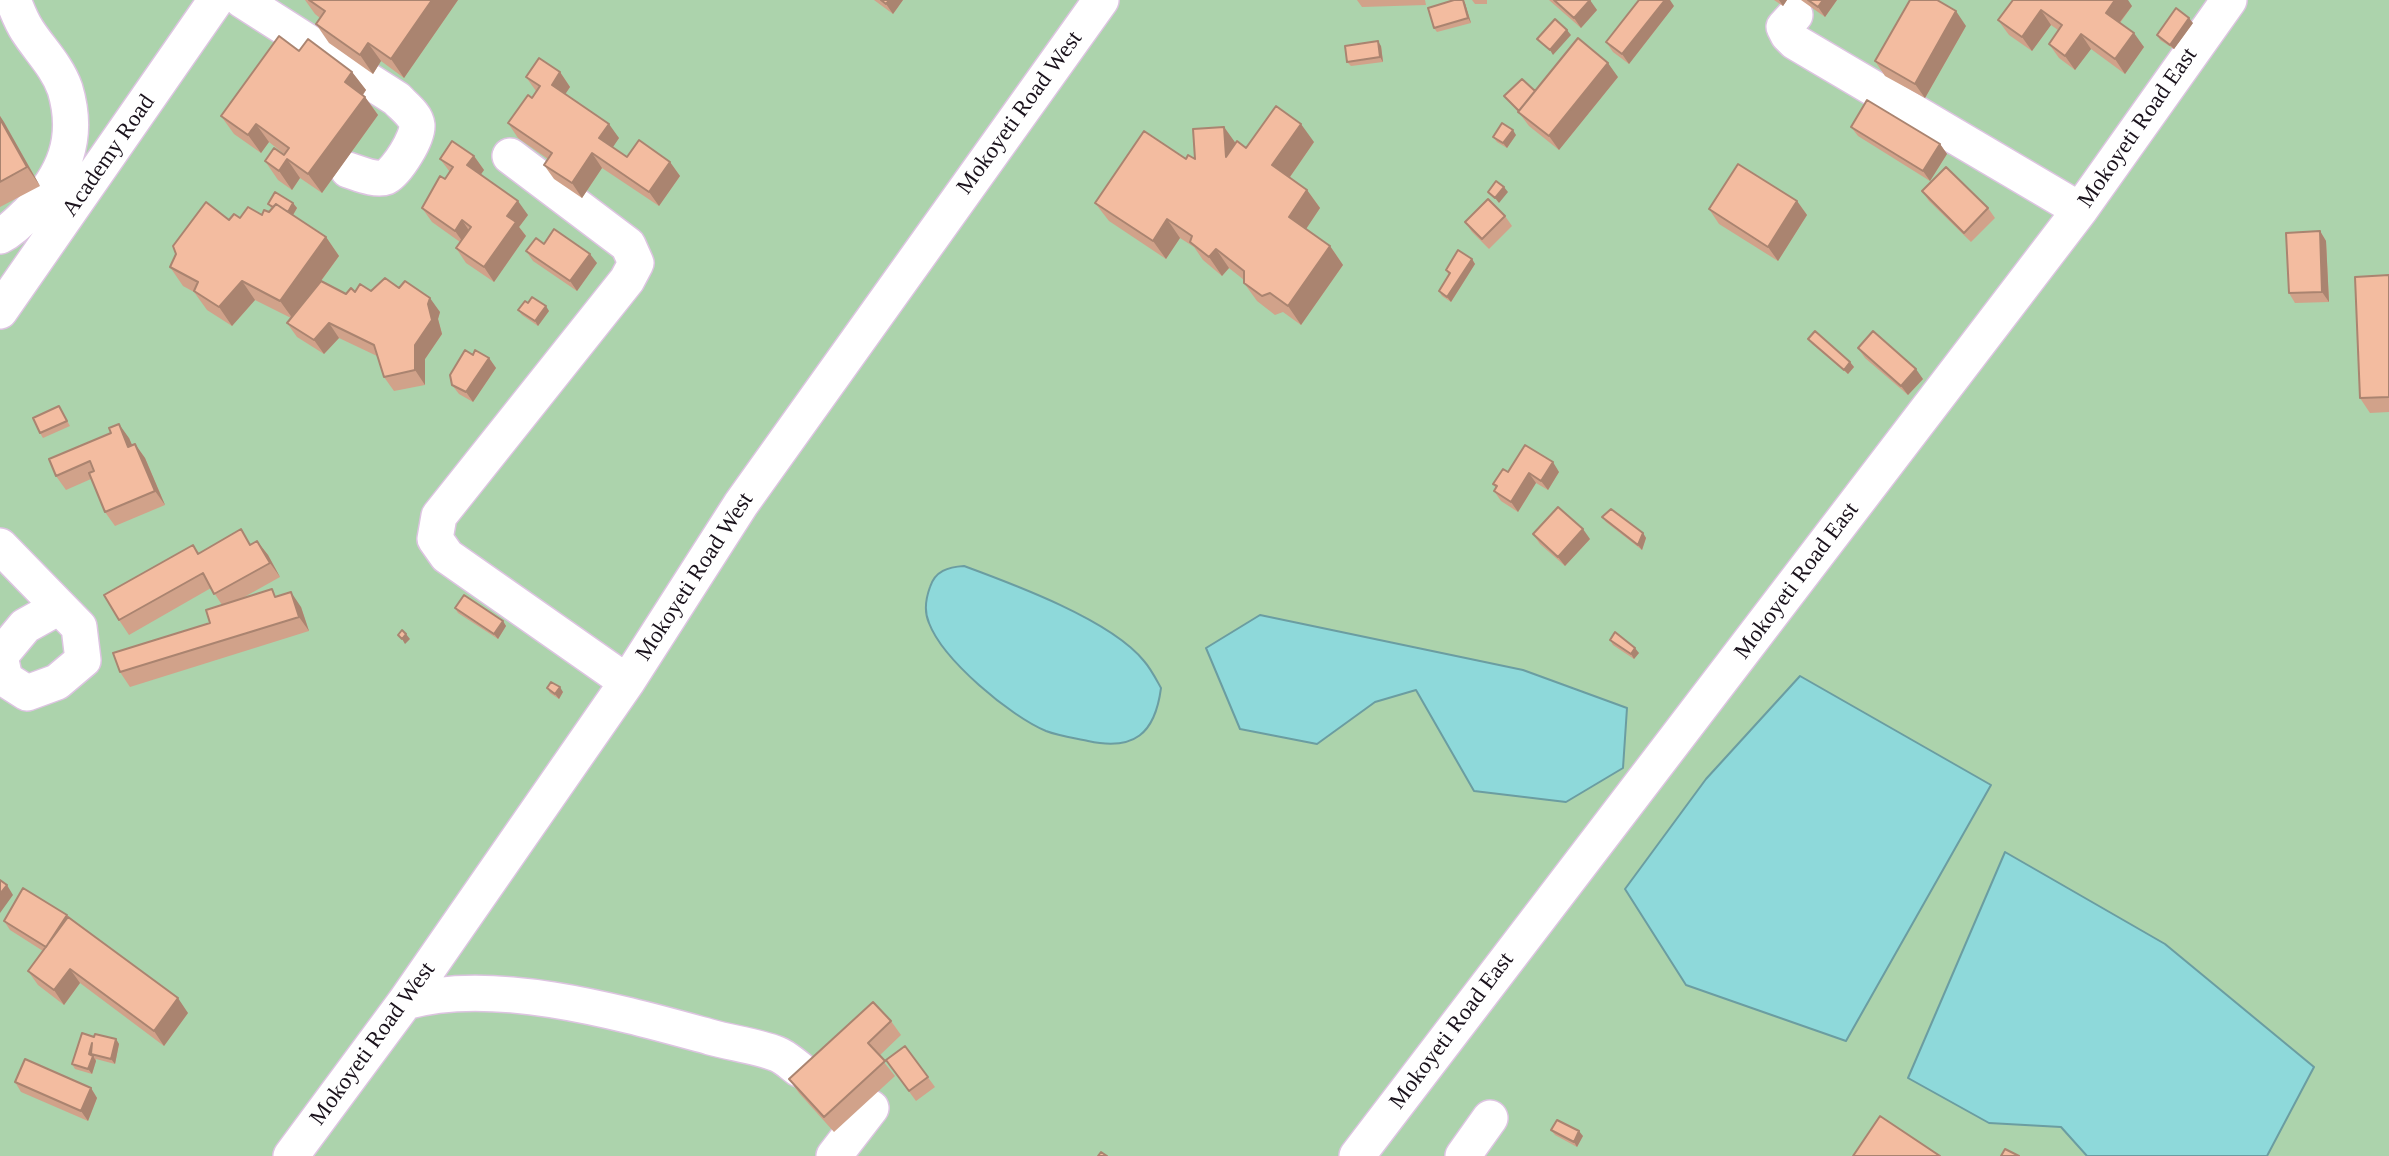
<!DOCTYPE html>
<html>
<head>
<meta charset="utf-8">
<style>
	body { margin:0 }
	canvas { display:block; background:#fef9ff }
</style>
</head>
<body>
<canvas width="2389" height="1156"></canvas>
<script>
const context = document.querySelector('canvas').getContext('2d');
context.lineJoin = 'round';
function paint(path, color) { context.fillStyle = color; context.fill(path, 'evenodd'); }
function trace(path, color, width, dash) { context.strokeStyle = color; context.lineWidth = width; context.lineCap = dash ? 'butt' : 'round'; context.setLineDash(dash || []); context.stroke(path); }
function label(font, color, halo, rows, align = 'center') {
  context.font = font + ' Georgia,serif'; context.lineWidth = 7; context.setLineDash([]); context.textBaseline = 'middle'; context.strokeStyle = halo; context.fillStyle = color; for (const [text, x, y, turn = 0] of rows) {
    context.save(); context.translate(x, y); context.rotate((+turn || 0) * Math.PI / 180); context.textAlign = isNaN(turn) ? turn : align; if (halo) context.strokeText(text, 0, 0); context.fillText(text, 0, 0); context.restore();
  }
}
const green = new Path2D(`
	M0,0H2389V1156H0Z`);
const water = new Path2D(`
	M964,566C1013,584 1111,620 1144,661C1151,669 1156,679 1161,688C1155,734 1134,751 1088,741C1074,738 1059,736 1046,731C1010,716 943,660 929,623C924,612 926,598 930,587C935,571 948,567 964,566Z
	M1260,615L1523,670L1627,708L1623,768L1566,802L1474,791L1416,690L1375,702L1317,744L1240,729L1206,648Z
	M1800,676L1991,785L1846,1041L1686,985L1625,889L1706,779Z
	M2005,852L2165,944L2314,1067L2267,1156H2087L2061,1127L1989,1123L1908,1078Z`);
const minor = new Path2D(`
	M242,0L397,99C403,106 416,115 417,125C418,138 397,171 386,177C376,181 358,173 348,170
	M1795,15L1784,27L1788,35L1795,42L2080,210
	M510,156L628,245L636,263L627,280L439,516L435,539L447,556L627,682
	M0,236C12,230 20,221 29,212C64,176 80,139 65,89C57,66 39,49 27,30C21,21 17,10 13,0
	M0,311L216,0
	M0,546L79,627L83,660L57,682L27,693L5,679L0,656L25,626L59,607
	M405,1002C494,976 622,1013 710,1037C731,1043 756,1046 777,1054C785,1057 792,1064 799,1069
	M291,1156L405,1002L627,682L741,504L1101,0
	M834,1156L871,1108
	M1357,1156L2080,210L2229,0
	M1463,1156L1490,1118`);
const wall = new Path2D(`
	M305,0H458L404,78L381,61L373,74L329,43L316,24L320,18L315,14Z
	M874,0H903L893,14Z
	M1357,0H1425L1426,5L1362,7Z
	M1454,0H1464L1471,23L1437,32L1434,28Z
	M1472,0H1487V4H1475Z
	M1549,0H1589L1597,10L1581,28Z
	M1774,0H1787L1783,6Z
	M1801,0H1837L1825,17Z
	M2013,0L2132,6L2120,23L2144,47L2125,74L2091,49L2075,70L2059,58L2049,44L2058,30L2051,25L2032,51L2009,35L1998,20Z
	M1674,6L1629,64L1613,52L1606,42Z
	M2193,23L2174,49L2160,40L2157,35Z
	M1966,26L1925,98L1885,76L1875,61Z
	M1381,46L1383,62L1351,66L1347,62Z
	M299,51L352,72L366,90L363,95L365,97L378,115L322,193L300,178L292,190L278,180L265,161L284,154L269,142L261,153L234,134L221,116Z
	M560,72L570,87L565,94L619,138L612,148L627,157L670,162L680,176L659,206L602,168L582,198L554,179L544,165L548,159L518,138L508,123L532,98L536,91L526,77Z
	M1618,77L1559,150L1529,126L1520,114L1504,96Z
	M0,116L40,186L0,207Z
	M1224,127L1235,143L1246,148L1314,142L1290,177L1307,190L1320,208L1306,229L1330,246L1343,265L1301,325L1283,312L1275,315L1257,301L1244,283V280L1229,268L1222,276L1203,260L1194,247L1180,238L1166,259L1109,221L1095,203L1186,159H1195Z
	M1851,127L1940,144L1947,154L1930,181L1858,136Z
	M1516,135L1507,148L1497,142L1493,137Z
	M474,156L484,170L480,175L528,215L519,227L526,236L494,282L466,263L456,248L460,242L432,222L422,208L450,172L440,159Z
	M1922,191L1988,208L1995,218L1971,242L1929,201Z
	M1797,201L1807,215L1778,261L1719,224L1709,209Z
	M293,203L297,208L293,215L326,237L339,256L316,288L346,294L399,288L440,312L438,319L442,334L425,359V385L394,391L384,377L377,356L339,338L324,354L297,337L287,323L291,318L255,300L232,326L207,310L194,292L183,286L170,267L229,220L262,215L269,212L272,209L268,204Z
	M1505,216L1512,226L1489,249L1472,232L1465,222Z
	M2320,231L2326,241L2329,302L2295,303L2289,293Z
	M544,244L597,263L577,291L533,261L526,251Z
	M1472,259L1475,264L1451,302L1442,296L1439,291L1449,275L1446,270Z
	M2389,275V412L2370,413L2360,398Z
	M528,303L549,311L538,326L522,315L518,310Z
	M1808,339L1850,362L1854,367L1848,374L1812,344Z
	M1858,348L1923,379L1908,395L1865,358Z
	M473,355L489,358L496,368L473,402L459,394L452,385Z
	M59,406L70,426L43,438L40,433Z
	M129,438L132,445L135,444L145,458L165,505L115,526L105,512L91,479L66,490L56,476Z
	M1508,472H1559L1548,490L1536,483L1518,512L1501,501L1494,491L1496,488L1493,484Z
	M1602,517L1643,533L1646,538L1642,550L1606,522Z
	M1533,534L1590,539L1565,566L1540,544Z
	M257,541L268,555L280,577L239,600L277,596L301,607L309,631L130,687L120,672L210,623L222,605L211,588L129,635L119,620L193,545L199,553L252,544Z
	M455,608L503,621L506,626L498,639L458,613Z
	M1610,640L1639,653L1634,659L1613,645Z
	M547,688L563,692L559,699L550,693Z
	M67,915L188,1013L164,1046L80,983L64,1005L38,985L28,971L43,951L10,930L4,921Z
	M891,1021L901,1035L879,1056L895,1076L834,1132L799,1093L789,1079Z
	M94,1037L116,1039L119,1044L115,1064L96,1059V1061L92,1074L75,1069L72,1064Z
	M905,1046L935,1087L916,1101L886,1060Z
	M15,1082L91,1088L97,1098L88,1121L21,1092Z
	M1551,1130L1583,1136L1577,1147L1555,1135Z`);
const shadedWall = new Path2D(`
	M432,0H458L404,78L391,59Z
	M889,0H903L893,14L886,4Z
	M1463,0L1465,3L1471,23L1468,18Z
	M1590,0L1597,10L1581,28L1574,18Z
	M1665,0H1670L1674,6L1629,64L1622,54Z
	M1779,0H1787L1783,6Z
	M1823,0H1837L1825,17L1818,7Z
	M2115,0H2128L2132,6L2116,27L2106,13Z
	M2041,10L2051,25L2032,51L2022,37Z
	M1956,11L1966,26L1925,98L1915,84Z
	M2189,18L2193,23L2174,49L2170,45Z
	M1567,30L1571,35L1553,55L1550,50Z
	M2134,33L2144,47L2125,74L2115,59Z
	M2081,34L2091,49L2075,70L2065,56Z
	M1378,41L1381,46L1383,62L1380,57Z
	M368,43L381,61L373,74L360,55Z
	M1608,63L1618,77L1559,150L1549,136Z
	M352,72L366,90L358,101L345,82Z
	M560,72L570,87L562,99L552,85Z
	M365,97L378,115L322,193L308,174Z
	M0,116L4,122L40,186L27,167L0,119Z
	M256,124L269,142L261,153L248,135Z
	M609,124L619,138L609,153L599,138Z
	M1301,124L1314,142L1285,184L1272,165Z
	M1224,127L1237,145L1226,157Z
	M1513,130L1516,135L1507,148L1503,143Z
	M1940,144L1947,154L1930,181L1923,171Z
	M592,153L602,168L582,198L572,183Z
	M474,156L484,170L477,180L467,165Z
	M287,159L300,178L292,190L279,171Z
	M670,162L680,176L659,206L649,192Z
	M1504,187L1508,192L1499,203L1495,198Z
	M1307,190L1320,208L1302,235L1289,217Z
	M518,201L528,215L519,227L526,236L494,282L484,267L507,216Z
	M1797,201L1807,215L1778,261L1768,247Z
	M293,203L297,208L290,220L286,215Z
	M1167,219L1180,238L1166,259L1153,241Z
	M462,220L472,235L465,245L455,231Z
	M2320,231L2326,241L2329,302L2322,292Z
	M326,237L339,256L293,319L280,301Z
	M1330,246L1343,265L1301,325L1288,306Z
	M1216,249L1229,268L1222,276L1209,257Z
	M590,254L597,263L577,291L570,281Z
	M1472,259L1475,264L1451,302L1447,297Z
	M242,281L255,300L232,326L219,307Z
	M430,298L440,312L438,319L442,334L425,359V385L415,370V345Z
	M546,306L549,311L538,326L535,321Z
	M329,323L339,338L324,354L314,340Z
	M489,358L496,368L473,402L466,392Z
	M1850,362L1854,367L1848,374L1844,370Z
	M1916,369L1923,379L1908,395L1901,386Z
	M119,424L129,438L139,461L128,447Z
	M135,444L145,458L165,505L155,491Z
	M1553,462L1559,472L1548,490L1541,481Z
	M1529,473L1536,483L1518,512L1511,502Z
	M1583,529L1590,539L1565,566L1558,557Z
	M1643,533L1646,538L1642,550L1638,545Z
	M257,541L268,555L280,577L270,563Z
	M291,592L301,607L309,631L299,617Z
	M503,621L506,626L498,639L494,634Z
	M406,634L410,639L405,644L402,639Z
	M1635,648L1639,653L1634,659L1631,654Z
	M560,687L563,692L559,699L555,694Z
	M7,885L13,895L0,913V894Z
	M70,969L80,983L64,1005L54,990Z
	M178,998L188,1013L164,1046L154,1031Z
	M116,1039L119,1044L115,1064L111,1059Z
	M92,1043L93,1056L96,1061L92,1074L88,1069L89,1054Z
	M91,1088L97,1098L88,1121L81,1111Z
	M1579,1131L1583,1136L1577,1147L1574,1142Z`);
const building = new Path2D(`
	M309,0H432L391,59L368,43L360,55L316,24L325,11Z
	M881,0H889L886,4Z
	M1454,0H1463L1468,18L1434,28L1428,8Z
	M1554,0H1590L1574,18Z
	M1639,0H1665L1622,54L1606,42Z
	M1808,0H1823L1818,7Z
	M1910,0H1937L1956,11L1915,84L1875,61Z
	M2013,0H2115L2106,13L2134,33L2115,59L2081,34L2065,56L2049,44L2062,25L2041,10L2022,37L1998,20Z
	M2176,8L2189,18L2170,45L2157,35Z
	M1555,19L1567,30L1550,50L1537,39Z
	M279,36L299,51L308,39L352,72L345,82L365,97L308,174L287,159L279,171L265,161L274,148L284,155L289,148L256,124L248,135L221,116Z
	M1578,38L1608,63L1549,136L1518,112Z
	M1378,41L1380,57L1347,62L1345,46Z
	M539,58L560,72L552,85L609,124L599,138L627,157L639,140L670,162L649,192L592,153L572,183L544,165L552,153L508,123L528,95L532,98L540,86L526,77Z
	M1522,79L1535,91L1519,111L1504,96Z
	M1867,100L1940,144L1923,171L1851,127Z
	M1276,106L1301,124L1272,165L1307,190L1289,217L1330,246L1288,306L1270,293L1262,296L1244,283V271L1216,249L1209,257L1190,242L1192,236L1167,219L1153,241L1095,203L1144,131L1186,159L1188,155L1195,159L1193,129L1224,127L1226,157L1237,141L1246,148Z
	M0,119L27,167L0,182Z
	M1502,123L1513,130L1503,143L1493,137Z
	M452,141L474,156L467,165L518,201L507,216L516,222L484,267L456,248L471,227L462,220L455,231L422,208L440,176L445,179L453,167L440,159Z
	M1738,164L1797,201L1768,247L1709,209Z
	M1946,167L1988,208L1964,233L1922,191Z
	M1496,181L1504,187L1495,198L1488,192Z
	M275,192L293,203L288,212L276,204L273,207L268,204Z
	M1488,199L1505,216L1482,239L1465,222Z
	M206,202L229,220L234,214L240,218L248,207L262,215L264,210L269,212L276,204L326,237L280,301L242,281L219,307L194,291L198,282L170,267L176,254L173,246Z
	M554,229L590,254L570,281L526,251L536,238L544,244Z
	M2320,231L2322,292L2289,293L2286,233Z
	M1458,250L1472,259L1447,297L1439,291L1450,273L1446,270Z
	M2389,275V397L2360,398L2355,277Z
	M385,278L399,288L405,281L430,298L428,304L432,320L415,345V370L384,377L374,345L329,323L314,340L287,323L321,281L346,294L351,288L355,292L360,284L371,291Z
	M532,297L546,306L535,321L518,310L525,301L528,303Z
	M1815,331L1850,362L1844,370L1808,339Z
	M1873,331L1916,369L1901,386L1858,348Z
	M465,350L473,355L475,350L489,358L466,392L452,385L450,375Z
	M59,406L67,421L40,433L33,418Z
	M119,424L128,447L135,444L155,491L105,512L89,473L94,471L90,461L56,476L49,459L111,433L109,428Z
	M1525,445L1553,462L1541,481L1529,473L1511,502L1494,491L1497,486L1493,484L1503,469L1508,472Z
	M1558,507L1583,529L1558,557L1533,534Z
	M1611,509L1643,533L1638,545L1602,517Z
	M241,529L250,545L257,541L270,563L214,594L203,573L119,620L104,595L193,545L198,554Z
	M272,589L275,597L291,592L299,617L120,672L113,653L210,623L206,610Z
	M464,595L503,621L494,634L455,608Z
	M402,630L406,634L402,639L398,635Z
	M1615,632L1635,648L1631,654L1610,640Z
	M551,682L560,687L555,694L547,688Z
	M0,880L7,885L0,894Z
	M23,888L67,915L46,947L4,921Z
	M68,917L178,998L154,1031L70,969L54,990L28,971Z
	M873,1002L891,1021L868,1043L885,1061L824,1117L789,1079Z
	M82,1033L94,1037L95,1034L116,1039L111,1059L91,1054L92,1043L89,1054L93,1056L88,1069L72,1064Z
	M905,1046L928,1077L909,1091L886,1060Z
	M25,1059L91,1088L81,1111L15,1082Z
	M1880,1116L1940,1156H1853Z
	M1557,1120L1579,1131L1574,1142L1551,1130Z
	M2005,1149L2019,1156H2001Z
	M1101,1152L1107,1156H1098Z`);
const streetNames = [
	["Mokoyeti Road West",1020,113,-54],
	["Mokoyeti Road East",2138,128,-55],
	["Academy Road",109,156,-55],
	["Mokoyeti Road West",695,577,-57],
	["Mokoyeti Road East",1797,581,-53],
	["Mokoyeti Road East",1452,1031,-53],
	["Mokoyeti Road West",373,1044,-54]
];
paint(green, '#acd3ac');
paint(water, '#8ed9da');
trace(water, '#6b9da1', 2);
trace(minor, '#ddc4e1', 38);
trace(minor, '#fff', 35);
paint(wall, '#d1a28a');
paint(shadedWall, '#aa8470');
paint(building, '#f3bca0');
trace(building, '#aa8470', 2);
label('23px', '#1a121c', '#fff', streetNames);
</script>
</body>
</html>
